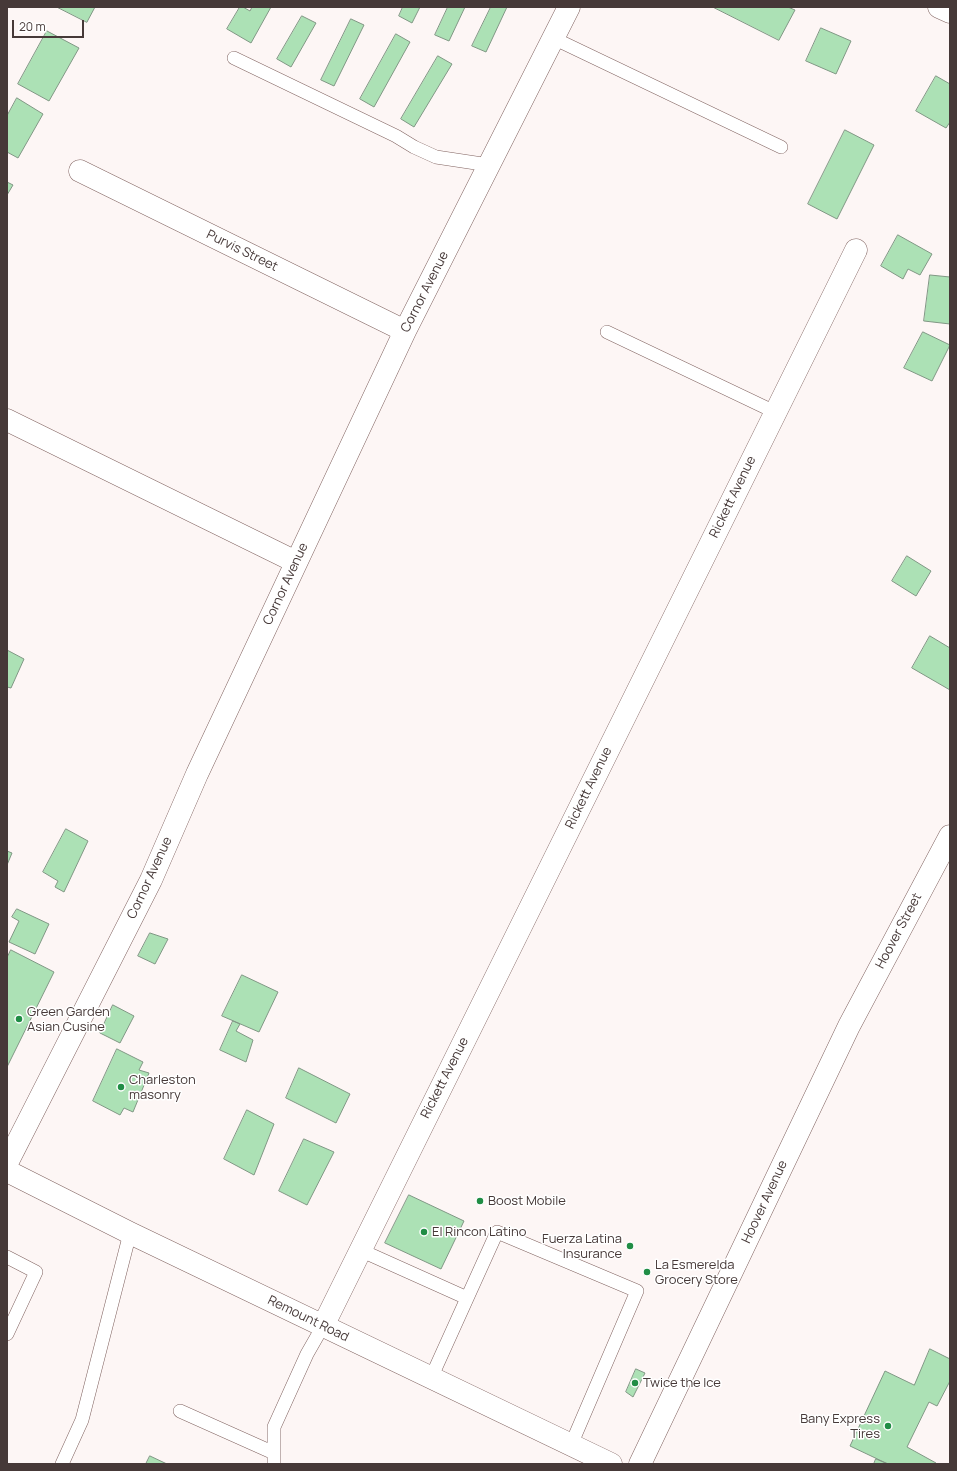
<!DOCTYPE html>
<html>
<head>
<meta charset="utf-8">
<style>
	body { margin:0 }
	#map { position:relative; width:957px; height:1471px; overflow:hidden; background:#fdf6f5; font-family:Manrope,sans-serif }
	canvas { display:block }
	.frame { position:absolute; inset:0; border:8px solid #463938; pointer-events:none }
	.scale { position:absolute; left:12px; top:20px; width:72px; height:18px; box-sizing:border-box; border:2px solid #463938; border-top:0; padding-left:5px; font-size:12px; line-height:14px; white-space:nowrap; color:#463938; -webkit-text-stroke:3px #fff; paint-order:stroke }
</style>
</head>
<body>
<div id="map">
<canvas width="957" height="1471"></canvas>
<div class="frame"></div>
<div class="scale">20 m</div>
</div>
<script>
const context = document.querySelector('canvas').getContext('2d');
context.lineJoin = 'round';
function paint(path, color) { context.fillStyle = color; context.fill(path, 'evenodd'); }
function trace(path, color, width, dash) { context.strokeStyle = color; context.lineWidth = width; context.lineCap = dash ? 'butt' : 'round'; context.setLineDash(dash || []); context.stroke(path); }
function label(font, color, halo, rows, align = 'center') {
  context.font = font + ' Manrope,sans-serif'; context.lineWidth = 3; context.setLineDash([]); context.textBaseline = 'middle'; context.strokeStyle = halo; context.fillStyle = color; for (const [text, x, y, turn = 0] of rows) {
    context.save(); context.translate(x, y); context.rotate((+turn || 0) * Math.PI / 180); context.textAlign = isNaN(turn) ? turn : align; if (halo) context.strokeText(text, 0, 0); context.fillText(text, 0, 0); context.restore();
  }
}
const building = new Path2D(`
	M57,7H95L87,22Z
	M240,7H243L250,11L252,7H271L251,43L227,29Z
	M403,7H420L412,23L399,16Z
	M448,7H465L449,41L435,35Z
	M491,7H507L486,52L472,46Z
	M713,7H788L795,10L779,40Z
	M302,16L316,23L291,67L277,59Z
	M351,19L364,25L334,86L321,80Z
	M821,28L851,41L836,74L806,61Z
	M47,31L79,48L49,101L18,84Z
	M396,34L410,42L374,107L360,99Z
	M438,56L452,64L414,127L401,119Z
	M936,76L950,84V122L946,128L916,111Z
	M17,98L43,114L18,158L7,152V116Z
	M845,130L874,145L837,219L808,204Z
	M7,182L13,185L7,195Z
	M898,235L932,254L920,275L908,269L903,279L881,266Z
	M930,275L950,277V324L924,321Z
	M923,332L950,345L932,381L904,368Z
	M907,556L931,571L916,596L892,581Z
	M930,636L950,648V690L912,668Z
	M7,650L24,659L11,688L7,687Z
	M66,829L88,841L64,892L55,887L58,881L43,872Z
	M7,851L12,853L7,865Z
	M17,909L49,924L35,954L9,942L19,921L12,917Z
	M150,933L168,939L155,964L138,956Z
	M11,950L54,972L7,1067V958Z
	M242,975L278,992L259,1032L222,1016Z
	M113,1005L134,1016L120,1043L100,1033Z
	M233,1021L240,1024L236,1031L253,1040L246,1062L220,1050Z
	M117,1049L143,1062L139,1070L149,1073L133,1112L124,1108L120,1115L93,1101Z
	M299,1068L350,1094L336,1123L286,1098Z
	M247,1110L274,1124L254,1175L224,1159Z
	M304,1139L334,1152L307,1205L279,1191Z
	M409,1195L464,1221L441,1269L385,1243Z
	M930,1349L950,1359V1381L937,1406L929,1402L907,1447L936,1463L935,1464H888L850,1446L885,1371L914,1385Z
	M636,1369L645,1373L633,1397L626,1392Z
	M150,1456L167,1464H146Z
	M876,1459L888,1464H874Z`);
const service = new Path2D(`
	M553,38L781,147
	M234,58L396,136L414,147L436,157L489,165
	M607,332L775,412
	M360,1250L467,1298
	M7,1257L36,1272L7,1334
	M431,1378L497,1232L637,1291L571,1445
	M180,1411L274,1453
	M62,1464L82,1420L130,1233
	M274,1464V1427L307,1354L323,1326`);
const minor = new Path2D(`
	M939,7L950,12
	M80,171L405,331
	M7,420L296,562
	M7,1163L151,880L197,774L405,331L569,7
	M323,1326L856,250
	M640,1464L849,1026L950,836`);
const secondary = new Path2D(`
	M7,1171L130,1233L611,1464`);
const markers = [
	[19,1019,4,"#208d45"],
	[121,1087,4,"#208d45"],
	[480,1201,4,"#208d45"],
	[424,1232,4,"#208d45"],
	[630,1246,4,"#208d45"],
	[647,1272,4,"#208d45"],
	[635,1383,4,"#208d45"],
	[888,1426,4,"#208d45"]
];
const streetNames = [
	["Purvis Street",242,251,26],
	["Cornor Avenue",425,292,-63],
	["Rickett Avenue",733,497,-64],
	["Cornor Avenue",286,584,-65],
	["Rickett Avenue",589,788,-64],
	["Cornor Avenue",150,878,-65],
	["Hoover Street",899,931,-62],
	["Rickett Avenue",445,1078,-63],
	["Hoover Avenue",765,1202,-65],
	["Remount Road",308,1319,26]
];
const poiNames = [
	["Green Garden",27,1012],
	["Asian Cusine",27,1027],
	["Charleston",129,1080],
	["masonry",129,1095],
	["Boost Mobile",488,1201],
	["El Rincon Latino",432,1232],
	["Fuerza Latina",622,1239,"right"],
	["Insurance",622,1254,"right"],
	["La Esmerelda",655,1265],
	["Grocery Store",655,1280],
	["Twice the Ice",643,1383],
	["Bany Express",880,1419,"right"],
	["Tires",880,1434,"right"]
];
paint(building, '#ace1b5');
trace(building, '#809784', 1);
trace(service, '#806360', 14);
trace(minor, '#806360', 23);
trace(secondary, '#806360', 23);
trace(service, '#fff', 13);
trace(minor, '#fff', 22);
trace(secondary, '#fff', 22);
for (const [x, y, r, color] of markers) { const dot = new Path2D(); dot.arc(x, y, r, 0, 2 * Math.PI); context.fillStyle = color; context.fill(dot); trace(dot, '#fff', 1.5); }
label('13px', '#463938', '#fff', streetNames);
label('13px', '#463938', '#fff', poiNames, 'left');
</script>
</body>
</html>
